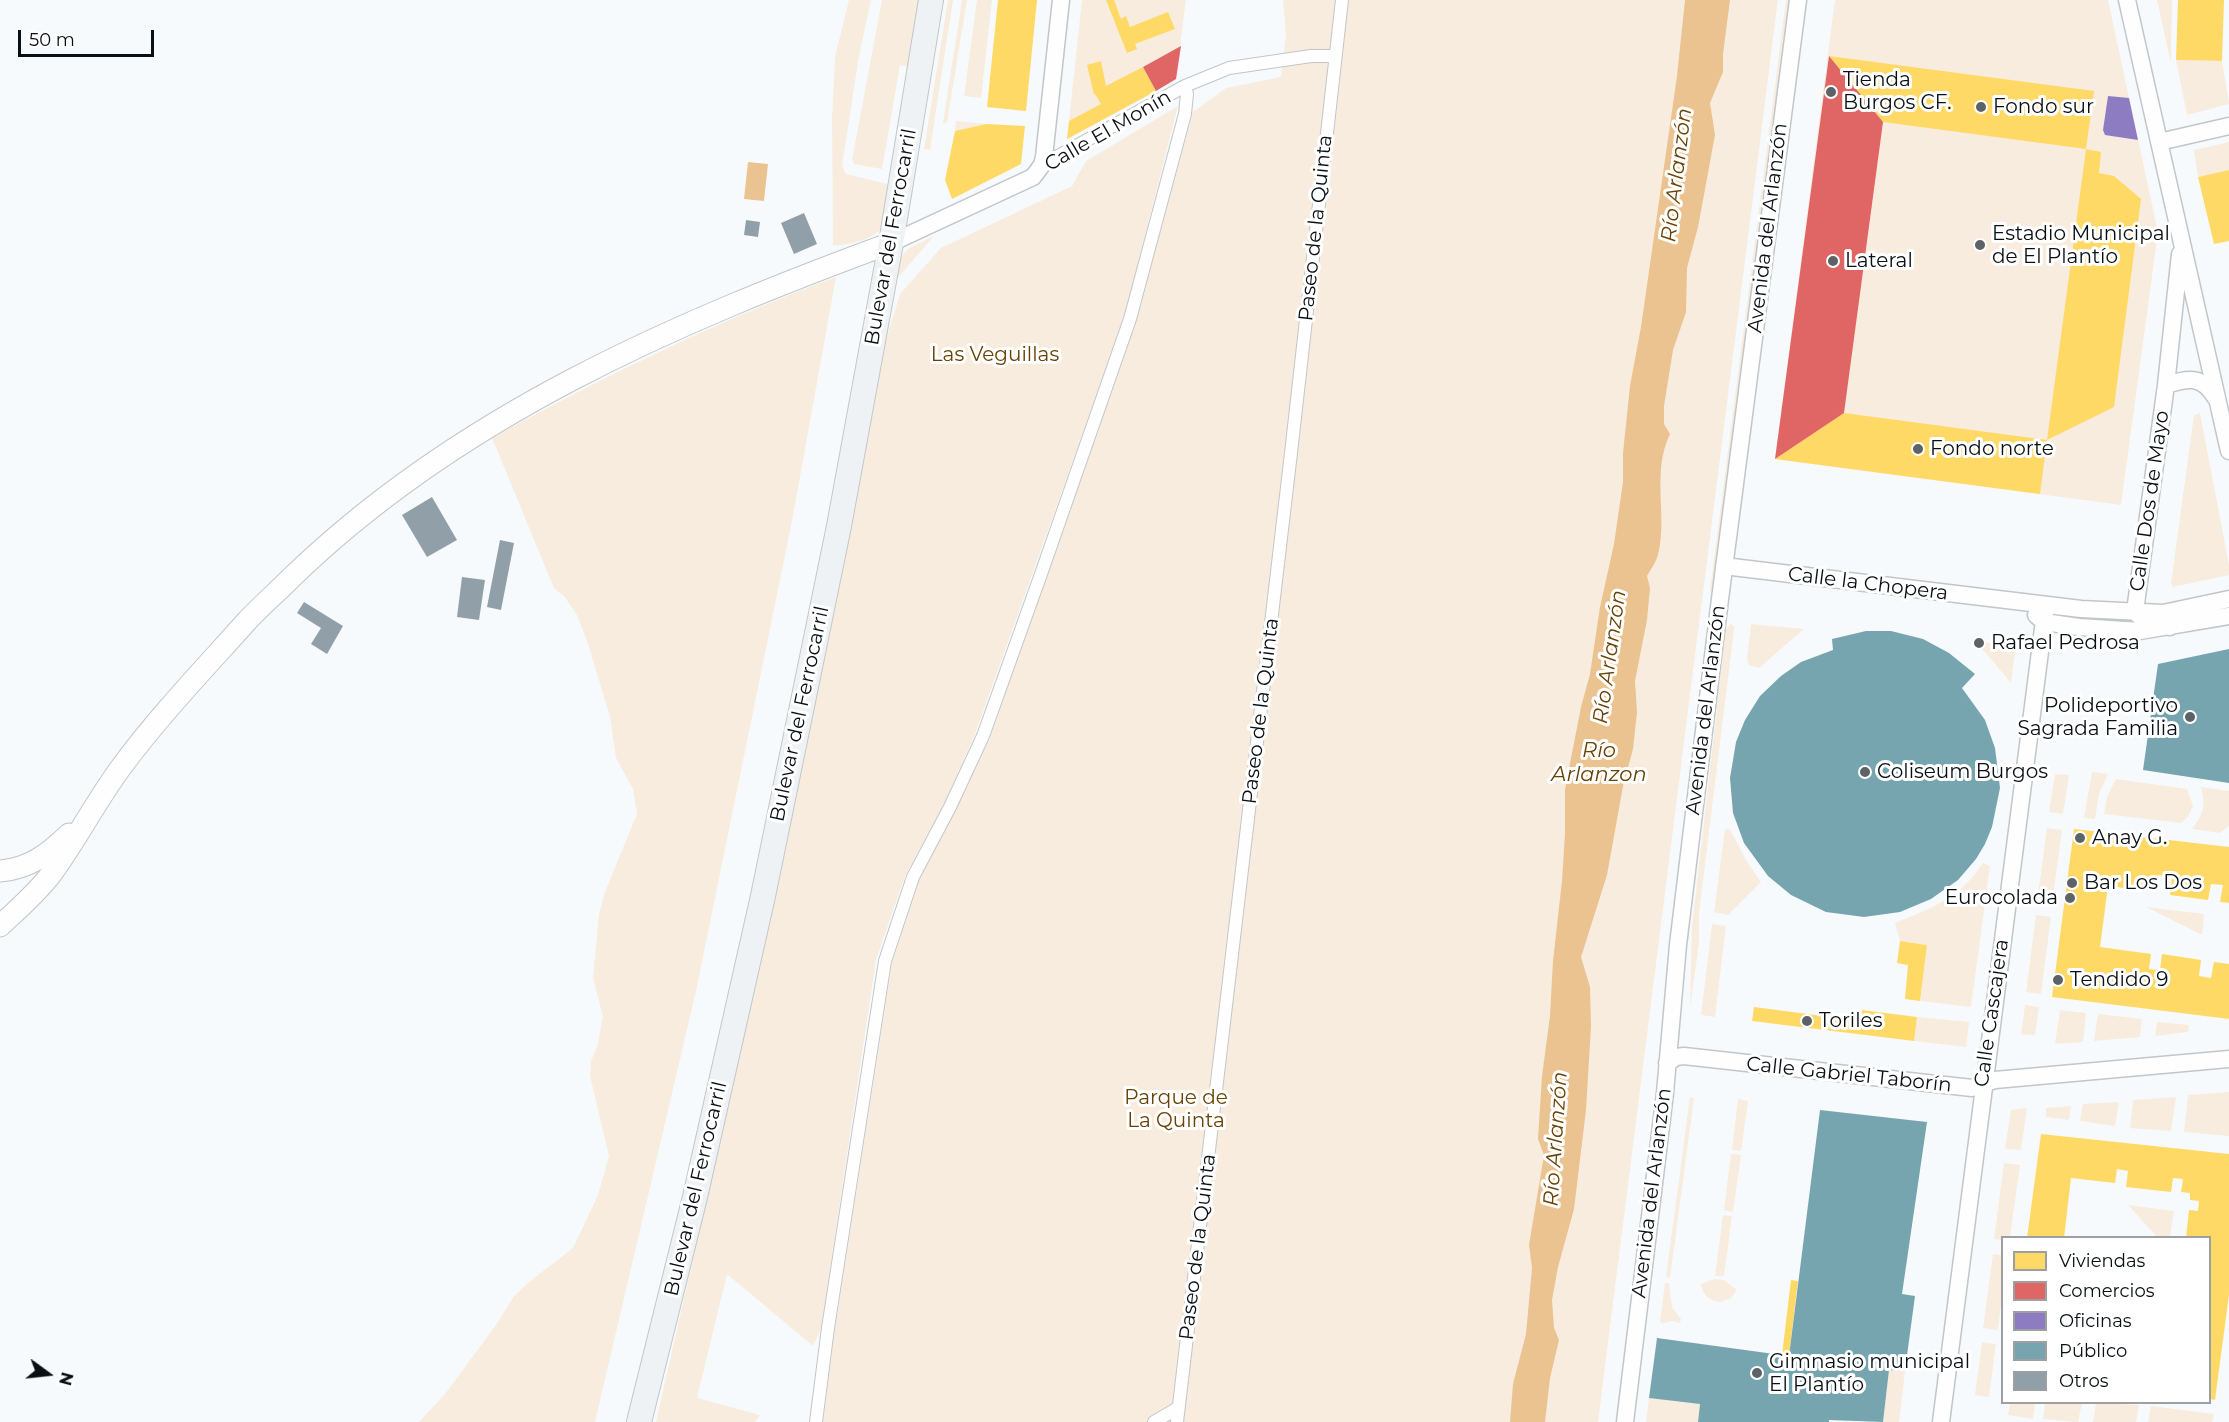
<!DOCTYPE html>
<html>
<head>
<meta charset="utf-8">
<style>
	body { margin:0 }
	#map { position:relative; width:2229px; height:1422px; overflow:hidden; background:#f7fafc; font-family:Montserrat,sans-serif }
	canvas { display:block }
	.legend { position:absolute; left:2001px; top:1236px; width:210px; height:168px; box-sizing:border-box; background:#fff; border:2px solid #9d9fa1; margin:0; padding:8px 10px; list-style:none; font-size:18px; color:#091014 }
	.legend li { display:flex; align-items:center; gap:12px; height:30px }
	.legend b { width:30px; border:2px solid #9d9fa1 }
	.north { position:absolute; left:18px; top:1344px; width:60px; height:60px; -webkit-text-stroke:4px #fff; paint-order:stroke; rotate:105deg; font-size:16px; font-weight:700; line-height:24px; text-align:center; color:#091014 }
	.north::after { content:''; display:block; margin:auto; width:21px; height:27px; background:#091014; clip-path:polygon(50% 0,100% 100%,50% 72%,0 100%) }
	.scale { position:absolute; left:18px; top:30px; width:136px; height:27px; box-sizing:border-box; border:3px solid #091014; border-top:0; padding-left:8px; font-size:18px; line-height:21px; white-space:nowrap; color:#091014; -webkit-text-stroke:4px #fff; paint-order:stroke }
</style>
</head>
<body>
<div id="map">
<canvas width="2229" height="1422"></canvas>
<ul class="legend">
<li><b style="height:16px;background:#ffd966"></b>Viviendas</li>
<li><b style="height:16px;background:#e06666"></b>Comercios</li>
<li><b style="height:16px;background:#8e7cc3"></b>Oficinas</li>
<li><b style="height:16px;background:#76a5af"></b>Público</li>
<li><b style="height:16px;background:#91a0a8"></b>Otros</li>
</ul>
<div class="north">N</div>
<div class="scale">50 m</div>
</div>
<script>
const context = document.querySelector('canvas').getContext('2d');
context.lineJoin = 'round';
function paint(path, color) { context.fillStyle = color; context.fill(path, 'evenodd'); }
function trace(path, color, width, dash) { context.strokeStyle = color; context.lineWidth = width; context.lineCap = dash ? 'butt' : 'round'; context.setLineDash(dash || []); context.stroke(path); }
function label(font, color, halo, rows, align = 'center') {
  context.font = font + ' Montserrat,sans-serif'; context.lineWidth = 6; context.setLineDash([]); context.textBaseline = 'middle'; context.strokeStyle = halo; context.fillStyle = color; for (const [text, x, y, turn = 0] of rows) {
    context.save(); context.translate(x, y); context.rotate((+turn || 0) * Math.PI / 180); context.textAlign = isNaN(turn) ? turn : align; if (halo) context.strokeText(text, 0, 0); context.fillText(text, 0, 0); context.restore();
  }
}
const green = new Path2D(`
	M849,0H871L859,56L842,166L846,174L891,185C889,197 888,216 882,227C873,241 848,244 833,246L832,118L835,57Z
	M882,0H922L911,67L900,65L882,169L854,164L852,160Z
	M948,0H953L930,150L924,149Z
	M962,0H967L947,122L945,123H943Z
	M977,0H992L981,98L964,96Z
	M1082,0H1186L1176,79L1067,139Z
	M1283,0H1778L1598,1422H823L835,1329L892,963L919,880L956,809L989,740L1136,321L1193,112L1226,88L1281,77L1286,35Z
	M1786,0H1792L1715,591L1710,590Z
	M1835,0H2108L2158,232L2121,505L1775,459Z
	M2157,0H2172L2171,63Z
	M2176,60L2222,61L2229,104L2187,115Z
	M1178,106L1124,318L975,734L944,804L905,876L876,960L821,1329L813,1346L727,1274L697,1398L760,1415L755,1422H656L737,1064L881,356L900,294L941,248L1072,186L1086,161Z
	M956,121L986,124L955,131Z
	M2229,142V170L2198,177L2194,150Z
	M934,236L895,281C903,247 902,252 934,236Z
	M836,277L792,521L696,991L595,1422H419L445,1394L496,1325L514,1296L529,1282L573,1248L598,1195L609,1156L590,1076L591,1061L597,1047L603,1017L593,978L599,914L605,892L637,814L633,789L616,758L610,717L588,644L577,615L564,596L554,588L492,438C603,377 717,321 836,277Z
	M2200,413L2229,565V575L2173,587L2171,583L2194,415Z
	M1730,624L1734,626V630L1699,913V943L1690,1008L1692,926L1726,629Z
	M1751,624L1804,629L1759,668L1749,665L1747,659Z
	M1971,640L2013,647L2015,652L2011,683L1985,652Z
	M2092,772L2108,774L2099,794L2095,819L2084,818Z
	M2055,774L2069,775L2063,814L2049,812Z
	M2116,779L2187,789L2193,806L2188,817L2181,823L2104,814L2107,797Z
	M2201,787L2229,791V826L2220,833L2192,829C2203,815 2206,805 2201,787Z
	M2047,828L2062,830L2052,904L2037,902Z
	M1725,829L1730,830L1749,865L1761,882L1728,915L1714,912Z
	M1983,863L1990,866L1971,1007L1920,1001L1927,945L1900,941L1895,923C1932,908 1960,898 1983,863Z
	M2146,907L2204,914L2202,935Z
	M2036,915L2051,917L2041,994L2026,992Z
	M1712,924L1726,926L1715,1017L1701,1015Z
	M2025,1005L2039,1007L2035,1035L2021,1034Z
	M2060,1010L2086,1013L2083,1042L2055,1044Z
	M2098,1014L2142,1019L2140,1037L2094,1041Z
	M1917,1017L1969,1022L1966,1047L1914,1041Z
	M2157,1022L2189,1025L2188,1032L2155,1036Z
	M2229,1092V1136L2184,1132L2188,1095Z
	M1690,1097L1694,1098L1670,1278L1666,1277Z
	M2176,1097L2171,1131L2130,1128L2133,1100Z
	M1738,1099L1748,1101L1741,1151L1732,1150Z
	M2119,1102L2115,1126L2080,1121L2083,1104Z
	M2071,1106L2069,1120L2046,1117V1108Z
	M2027,1108L2021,1150L2005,1149L2011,1110Z
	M1731,1154L1741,1155L1733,1212L1724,1210Z
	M2004,1163L2020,1165L2010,1237L2002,1238V1240L1994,1239Z
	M2128,1205L2174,1211L2170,1237H2157Z
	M1723,1215L1732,1216L1724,1276H1715Z
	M1993,1254L2002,1255V1294L1998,1330L1983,1328Z
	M1715,1279L1724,1280L1737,1290L1731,1298L1721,1302C1710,1301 1703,1296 1701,1284Z
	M1665,1283H1669L1672,1307L1681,1319L1680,1323L1672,1321L1663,1323L1660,1322Z
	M1982,1342L1996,1344L1989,1397L1975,1395Z
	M1901,1363H1906L1899,1422H1883L1889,1370L1900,1371Z
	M1649,1398L1700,1404L1698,1422H1646Z
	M2010,1403H2035L2033,1419L2008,1415Z
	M2045,1403H2082L2078,1422L2043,1419Z
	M2096,1403L2139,1405L2136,1422H2093Z
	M2151,1406L2214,1414L2212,1422H2148Z`);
const water = new Path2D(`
	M1685,0H1730L1723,54V72L1710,103L1715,135L1698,227L1687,268L1686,312L1673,350L1664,406V424L1670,434C1651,473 1668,515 1658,555C1656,562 1651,569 1647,576L1650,588L1647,620L1635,681L1637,712L1633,749L1623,786L1607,875L1581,957L1590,987L1591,1026L1586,1110L1574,1209L1558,1267L1552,1300L1554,1328L1559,1340L1550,1378L1545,1422H1510L1513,1384L1526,1334L1532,1268L1529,1245L1544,1155L1538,1139L1542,1076L1550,1016L1553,961L1562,881L1565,833V789L1581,707L1590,674L1600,607L1614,544L1623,482V453L1630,386L1641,327L1677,76Z
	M748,162L768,164L764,201L744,199Z`);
const homes = new Path2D(`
	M998,0H1037L1026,111L987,107Z
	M1106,0H1114L1121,19L1126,16L1130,27L1168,12L1175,29L1135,44L1137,49L1127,53Z
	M2178,0H2224L2222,61L2176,60Z
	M1829,56L2094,91L2086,149L1883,122Z
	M1101,61L1106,86L1143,67L1156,91L1067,139L1069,121L1101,104L1095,94L1094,95L1087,65Z
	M986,124L1025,126L1021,164L952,199L945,180L955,131Z
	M2086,149L2101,152L2099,173L2114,176L2141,199L2114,407L2047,440Z
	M2229,170V241L2214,244L2198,177Z
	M1844,413L2047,440L2040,494L1775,459Z
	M2074,829L2229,847V903L2220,902L2223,885L2211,884L2208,900L2170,895L2172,877L2158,875L2155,892L2108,886L2100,947L2151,954L2149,969L2160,970L2162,954L2201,960L2199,976L2211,978L2214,962L2229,964V1019L2052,997Z
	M1900,941L1927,945L1920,1001L1905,999L1908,965L1897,963Z
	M1754,1007L1861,1021L1862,1010L1917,1017L1914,1041L1752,1021Z
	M2041,1134L2229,1154V1295L2215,1400L2210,1399V1238H2186L2189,1210L2198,1211L2199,1201L2190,1200V1193L2181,1192L2183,1179L2173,1178L2171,1192L2126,1187L2128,1171L2117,1169L2115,1183L2071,1178L2064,1238H2027Z
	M1791,1280L1798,1281L1789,1356L1782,1355Z`);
const shops = new Path2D(`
	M1181,46L1176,79L1156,91L1143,67Z
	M1829,56L1883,122L1844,413L1775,459Z`);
const offices = new Path2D(`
	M2108,96L2129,98L2138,140L2105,135L2103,130Z`);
const public = new Path2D(`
	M1866,631H1891L1923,639L1949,653L1975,674L1962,688L1985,720L1995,748L2000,788L1992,827L1985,844L1976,859L1958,880L1931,899L1900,912L1864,917L1826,912L1791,895L1768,876L1744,843L1733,813L1730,778L1736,742L1745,720L1760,696L1781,676L1801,662L1833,650L1832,639Z
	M2229,649V783L2143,770L2158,664Z
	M1820,1110L1927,1122L1902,1294L1915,1296L1906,1363H1901L1900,1371L1889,1370L1883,1422L1829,1420V1422H1698L1700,1404L1649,1398L1657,1338L1789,1356Z`);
const building = new Path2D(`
	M804,213L817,244L794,254L781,223Z
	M746,220L760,222L758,237L744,235Z
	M432,497L457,540L427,557L402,515Z
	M500,540L514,543L501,610L487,607Z
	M462,577L485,580L479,620L457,617Z
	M304,602L343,626L327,654L311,644L321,628L297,613Z`);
const pedestrian = new Path2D(`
	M1042,165L1185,86L1229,68L1311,56H1336
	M816,1422L828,1328L885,961L913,877L950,807L983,736L1041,574L1130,319L1185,114L1187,94L1185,86
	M1154,1422L1178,1408
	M1177,1422L1291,453L1342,0`);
const minor = new Path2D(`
	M2127,0L2229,451
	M2159,142L2229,126
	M891,243L1033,177L1042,165L1044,157L1061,0
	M2166,385C2187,378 2202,375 2215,397
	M1724,566L2081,609L2163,613L2229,599
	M2036,615L2044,622L2079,627L2140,631L2229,616
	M2170,627C2154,625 2144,624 2135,611L2166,385L2180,254
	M1667,1063L1676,1057L1684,1056L1972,1088L1995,1080L2229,1059
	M1625,1422L1665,1093L1678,945L1720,599L1798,0
	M1941,1422L2046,605`);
const tertiary = new Path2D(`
	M0,871C29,869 48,854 69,834
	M0,926C18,909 37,893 52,873C77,839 96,801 122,766C159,716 204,669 246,622C260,607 276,593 291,578C459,415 676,322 891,243`);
const secondary = new Path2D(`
	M639,1422L695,1197L763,896L839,526L891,243L931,0`);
const markers = [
	[1831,92,6,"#5c6265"],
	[1981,107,6,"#5c6265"],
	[1980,245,6,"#5c6265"],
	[1833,261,6,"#5c6265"],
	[1918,449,6,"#5c6265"],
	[1979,643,6,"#5c6265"],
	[2190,717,6,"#5c6265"],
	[1865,772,6,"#5c6265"],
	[2080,838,6,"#5c6265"],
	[2072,883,6,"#5c6265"],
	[2070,898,6,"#5c6265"],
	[2058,980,6,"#5c6265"],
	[1807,1021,6,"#5c6265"],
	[1757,1373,6,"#5c6265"]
];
const poiNames = [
	["Tienda",1843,80],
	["Burgos CF.",1843,103],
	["Fondo sur",1993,107],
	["Estadio Municipal",1992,234],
	["de El Plantío",1992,257],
	["Lateral",1845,261],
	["Fondo norte",1930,449],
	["Rafael Pedrosa",1991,643],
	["Polideportivo",2178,706,"right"],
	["Sagrada Familia",2178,729,"right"],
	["Coliseum Burgos",1877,772],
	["Anay G.",2092,838],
	["Bar Los Dos",2084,883],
	["Eurocolada",2058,898,"right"],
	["Tendido 9",2070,980],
	["Toriles",1819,1021],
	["Gimnasio municipal",1769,1362],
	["El Plantío",1769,1385]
];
const streetNames = [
	["Calle El Monín",1108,131,-30],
	["Paseo de la Quinta",1316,228,-84],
	["Avenida del Arlanzón",1768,228,-83],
	["Bulevar del Ferrocarril",891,237,-80],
	["Calle Dos de Mayo",2150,501,-82],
	["Calle la Chopera",1868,584,7],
	["Avenida del Arlanzón",1706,710,-83],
	["Paseo de la Quinta",1261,711,-83],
	["Bulevar del Ferrocarril",800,714,-78],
	["Calle Cascajera",1992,1013,-82],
	["Calle Gabriel Taborín",1849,1075,6],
	["Bulevar del Ferrocarril",696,1189,-77],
	["Avenida del Arlanzón",1652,1193,-83],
	["Paseo de la Quinta",1198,1247,-83]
];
const parkNames = [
	["Las Veguillas",995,355],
	["Parque de",1176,1098],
	["La Quinta",1176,1121]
];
const waterNames = [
	["Río Arlanzón",1677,175,-83],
	["Río Arlanzón",1610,657,-82],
	["Río",1599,751],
	["Arlanzon",1599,775],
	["Río Arlanzón",1556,1139,-86]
];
paint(green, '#f8ecde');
paint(water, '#ebc390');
paint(homes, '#ffd966');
paint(shops, '#e06666');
paint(offices, '#8e7cc3');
paint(public, '#76a5af');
paint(building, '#91a0a8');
trace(pedestrian, '#c1c6c9', 14);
trace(minor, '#c1c6c9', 19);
trace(tertiary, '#c1c6c9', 23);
trace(secondary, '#c1c6c9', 26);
trace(pedestrian, '#fefeff', 12);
trace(minor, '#fefeff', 16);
trace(tertiary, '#fefeff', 21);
trace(secondary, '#eef2f4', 24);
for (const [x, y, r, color] of markers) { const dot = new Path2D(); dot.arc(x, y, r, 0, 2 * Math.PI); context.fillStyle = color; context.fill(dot); trace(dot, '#fff', 2); }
label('20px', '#091014', '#fff', poiNames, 'left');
label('20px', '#091014', '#fff', streetNames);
label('20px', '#694205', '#fff', parkNames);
label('italic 21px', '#694205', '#fff', waterNames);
</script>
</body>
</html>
